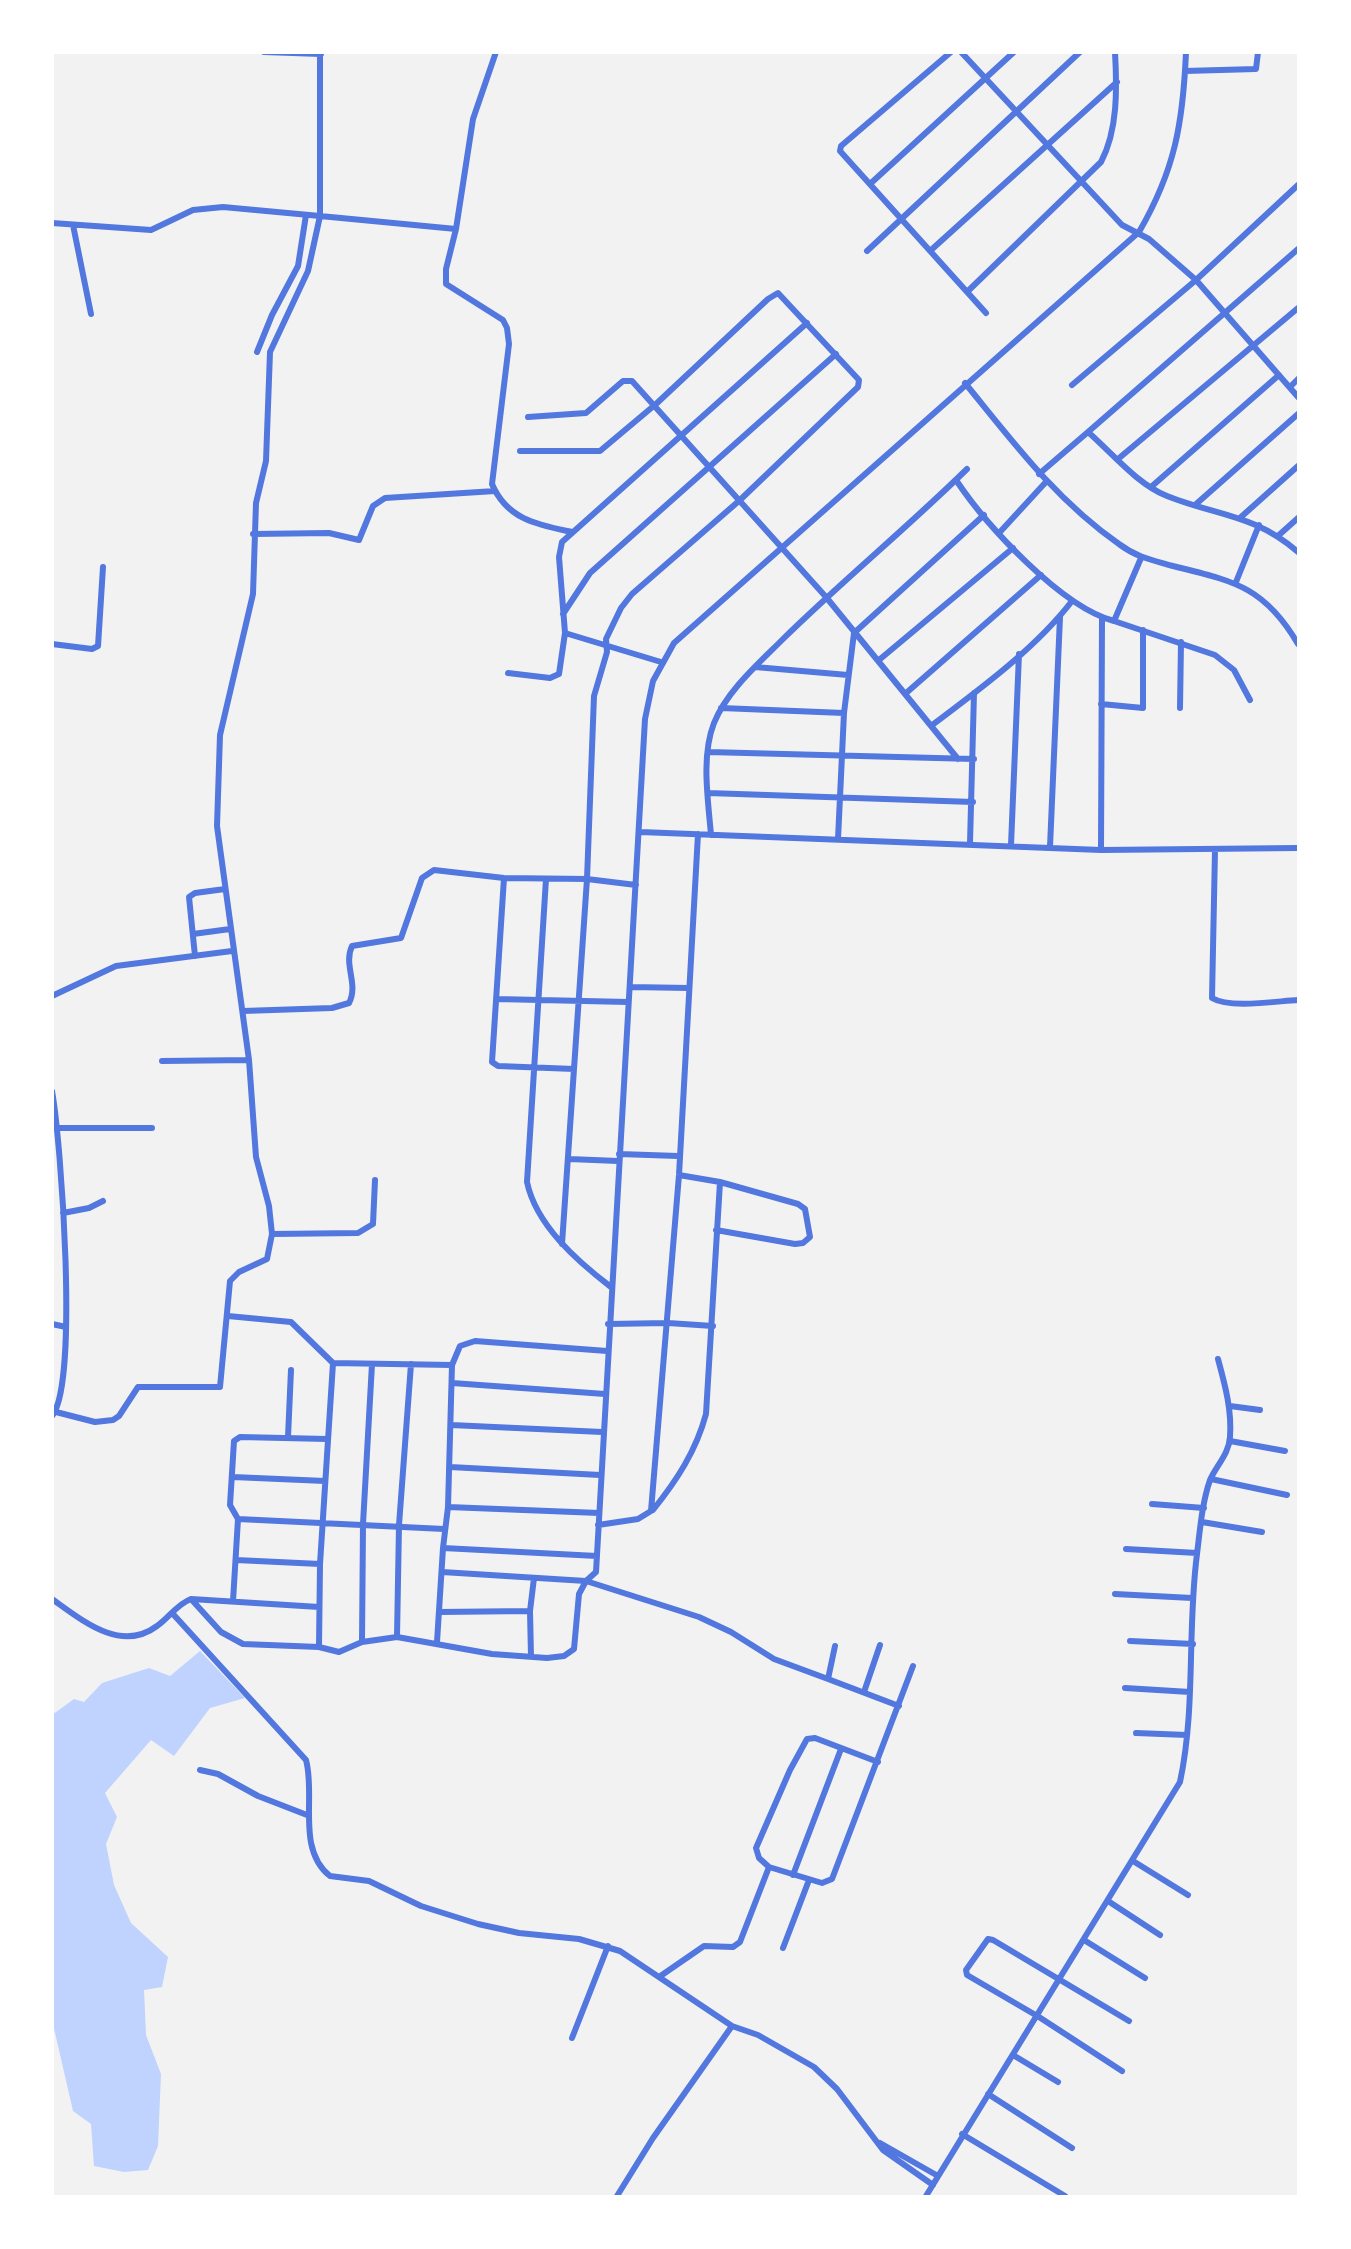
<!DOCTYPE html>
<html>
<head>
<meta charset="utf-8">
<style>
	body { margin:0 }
	#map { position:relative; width:1351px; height:2249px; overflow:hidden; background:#f2f2f2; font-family:Figtree,sans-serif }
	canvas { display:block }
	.frame { position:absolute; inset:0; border:54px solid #fff; pointer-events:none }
</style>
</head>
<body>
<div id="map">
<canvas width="1351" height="2249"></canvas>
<div class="frame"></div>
</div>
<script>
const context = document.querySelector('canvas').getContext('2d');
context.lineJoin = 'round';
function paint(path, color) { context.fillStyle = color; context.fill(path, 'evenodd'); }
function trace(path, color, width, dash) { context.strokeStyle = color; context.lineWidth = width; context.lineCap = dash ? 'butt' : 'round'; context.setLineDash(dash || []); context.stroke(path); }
const water = new Path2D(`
	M200,1651L245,1698L210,1708L174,1756L151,1740L105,1793L117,1817L106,1844L114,1885L131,1923L168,1957L162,1987L144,1990L146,2035L161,2074L158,2146L148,2170L124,2172L94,2166L91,2124L73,2111L53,2024L52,1715L74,1699L84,1702L102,1683L149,1668L170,1676Z`);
const minor = new Path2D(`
	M264,52L321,54
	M951,52L841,146L840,151L986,313
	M961,52L1122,225L1149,239L1196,280L1298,397
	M1185,71L1256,69L1258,52
	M870,184L1014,52
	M52,223L151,230L193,210L223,207L320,216V52
	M73,225L91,314
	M456,229L473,119L496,52
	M867,251L1080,52
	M930,251L1117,82
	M967,292L1101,162C1118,130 1117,88 1115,52
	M257,352L272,315L298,266L306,215
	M965,383C1013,442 1056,500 1119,544C1136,557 1152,560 1173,566C1233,581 1264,586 1298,644
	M1072,385L1196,280L1298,185
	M1290,387L1298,379
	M528,417L586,413L623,381H632L826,597L958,759
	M1088,432L1298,249
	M520,451H600L656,404L768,299L778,293L859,380L858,387L740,500L632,594L621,608L606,639L607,652L594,696L587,879L562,1244
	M1118,459L1298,308
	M1039,474L1088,432C1112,453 1137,484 1167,496C1217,516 1254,514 1298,552
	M956,480C986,525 1061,607 1114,621L1141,558
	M1151,487L1279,375
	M1195,505L1298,414
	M1241,517L1298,466
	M1000,532L1045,483
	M253,534L329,533L359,540L373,506L385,498L495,491
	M1279,535L1298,518
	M1236,582L1259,525
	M563,614L590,573L836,354
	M1114,621L1215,655L1234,670L1250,700
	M565,633L661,662
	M52,644L92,649L98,646L103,567
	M879,660L1013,548
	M755,667L848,675
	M508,673L550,678L559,674L565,633L559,557L562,542L807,323
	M905,694L1041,575
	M1101,704L1143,708V630
	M721,708L844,713
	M1180,708L1181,642
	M931,726C980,689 1035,649 1072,601
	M708,752L974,759
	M708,793L973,802
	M640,832L1101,850L1102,618
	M711,835C708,799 701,756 714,723C727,691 758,664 782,640C842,581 907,528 967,469
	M838,839L844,713L854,633L984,515
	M970,843L974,693
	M1011,845L1019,654
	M1050,847L1060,617
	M1101,850L1298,848
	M1215,850L1212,998C1230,1009 1277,1001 1298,1000
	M504,878L492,1062L498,1066L574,1069
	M546,879L527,1182C536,1225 577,1261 611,1287
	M193,934L230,929
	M195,956L189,897L195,893L225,889
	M630,987L689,988
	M52,996L116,966L232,951
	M496,999L628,1002
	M243,1011L332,1008L349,1003C359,984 343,965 352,946L401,938L422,878L434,870L504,878L587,879L636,885
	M162,1061L249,1060
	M52,1091C61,1141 79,1383 52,1416
	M59,1128H152
	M619,1154L678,1156
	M569,1159L618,1161
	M679,1175L720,1182L798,1204L805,1209L810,1237L803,1243L795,1244L716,1230
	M63,1213L89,1208L103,1201
	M272,1234L358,1233L373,1224L375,1180
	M228,1316L291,1322L333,1363L452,1365
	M52,1324L66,1327
	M608,1324L668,1323L713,1326
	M452,1383L605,1394
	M1230,1406L1260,1410
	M56,1412L95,1422L113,1420L119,1416L138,1387H220L230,1281L239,1272L267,1259L272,1234L269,1206L256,1157L249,1060L217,826L220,735L253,594L256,503L266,461L270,352L308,271L320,216L456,229L446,269V284L503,320L507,328L509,344L492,484C507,520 539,525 572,532
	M451,1425L602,1432
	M288,1437L291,1370
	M1230,1441L1285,1451
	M450,1467L600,1475
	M233,1477L325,1481
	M1211,1479L1287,1495
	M1152,1504L1204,1508
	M448,1507L599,1513
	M653,1510C677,1480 696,1451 706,1414L720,1182
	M238,1519L444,1529
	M1202,1522L1262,1532
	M598,1525L638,1519L651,1511L679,1175L698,834
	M1126,1549L1197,1553
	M597,1556L443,1548L448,1507L452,1365L460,1346L475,1341L607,1351
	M236,1560L320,1564
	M442,1572L586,1581L699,1617L731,1632L774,1659L828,1679
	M1115,1594L1192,1598
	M52,1599C83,1621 121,1653 157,1626C169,1618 177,1604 191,1599L221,1632L243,1644L319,1647L339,1652L362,1642L397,1637L492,1654L547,1658L564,1656L574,1649L579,1594L586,1581L596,1572L645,719L653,681L674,643L1139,232C1175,170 1183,123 1186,52
	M191,1599L319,1607
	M233,1601L238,1519L230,1505L234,1441L240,1437L327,1439
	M439,1612L530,1611
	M173,1614L306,1760C316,1796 296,1849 330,1876L369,1881L421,1906L478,1924L519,1933L579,1939L620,1951L732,2026L758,2035L814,2067L837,2089L883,2150L933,2185
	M397,1637L399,1525L411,1364
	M1130,1641L1193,1644
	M362,1642L363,1524L372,1364
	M437,1642L443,1548
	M835,1646L828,1679L899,1706
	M319,1647L320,1564L333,1363
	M531,1657L530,1611L534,1578
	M1125,1688L1190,1692
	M864,1692L880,1645
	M1136,1733L1187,1735
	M200,1770L218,1774L258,1796L307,1815
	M1133,1861L1188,1895
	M769,1867L759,1858L756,1848L790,1770L807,1739L815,1738L878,1762
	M793,1875L841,1749
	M1108,1901L1160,1935
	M1084,1940L1145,1978
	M783,1948L809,1880
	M659,1977L704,1946L733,1947L740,1942L769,1867L822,1883L832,1879L913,1666
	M572,2038L608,1946
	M1013,2055L1058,2082
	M1122,2071L1039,2017L967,1975L966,1970L988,1939L993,1940L1129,2021
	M988,2094L1072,2148
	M962,2134L1065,2196
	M880,2143L938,2176
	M617,2196L653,2138L732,2026
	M926,2196L1180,1782C1196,1707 1187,1630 1197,1554C1200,1530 1202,1503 1210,1480C1216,1466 1229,1454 1230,1437C1232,1410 1225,1385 1218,1359`);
paint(water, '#bfd3fe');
trace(minor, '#5277de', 6);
</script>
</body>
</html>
